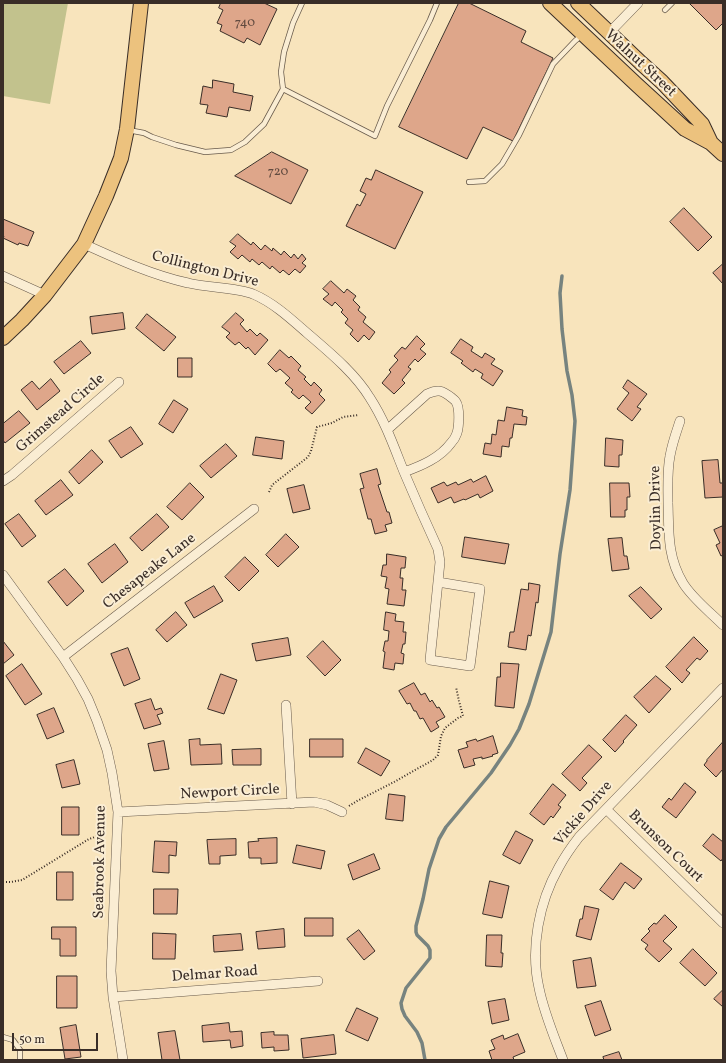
<!DOCTYPE html>
<html>
<head>
<meta charset="utf-8">
<style>
	body { margin:0 }
	#map { position:relative; width:726px; height:1063px; overflow:hidden; background:#f8e4bc; font-family:Vollkorn,serif }
	canvas { display:block }
	.frame { position:absolute; inset:0; border:4px solid #392d27; pointer-events:none }
	.scale { position:absolute; left:12px; top:1033px; width:86px; height:18px; box-sizing:border-box; border:2px solid #392d27; border-top:0; padding-left:5px; font-size:12px; line-height:14px; white-space:nowrap; color:#392d27; -webkit-text-stroke:3px #faedd3; paint-order:stroke }
</style>
</head>
<body>
<div id="map">
<canvas width="726" height="1063"></canvas>
<div class="frame"></div>
<div class="scale">50 m</div>
</div>
<script>
const context = document.querySelector('canvas').getContext('2d');
context.lineJoin = 'round';
function paint(path, color) { context.fillStyle = color; context.fill(path, 'evenodd'); }
function trace(path, color, width, dash) { context.strokeStyle = color; context.lineWidth = width; context.lineCap = dash ? 'butt' : 'round'; context.setLineDash(dash || []); context.stroke(path); }
function label(font, color, halo, rows, align = 'center') {
  context.font = font + ' Vollkorn,serif'; context.lineWidth = 4; context.setLineDash([]); context.textBaseline = 'middle'; context.strokeStyle = halo; context.fillStyle = color; for (const [text, x, y, turn = 0] of rows) {
    context.save(); context.translate(x, y); context.rotate((+turn || 0) * Math.PI / 180); context.textAlign = isNaN(turn) ? turn : align; if (halo) context.strokeText(text, 0, 0); context.fillText(text, 0, 0); context.restore();
  }
}
const green = new Path2D(`
	M3,3H68L50,104L3,96Z`);
const stream = new Path2D(`
	M425,1060L422,1043L417,1032L405,1016L402,1009L401,1003L406,988L430,958V950L428,946L417,935L416,932V926L423,899L429,869L439,839L446,827L491,773L510,745L519,729L529,704L551,632L560,554L570,490L575,421L572,395L567,371L562,329L560,293L562,276`);
const building = new Path2D(`
	M221,3H264L277,9L260,45L247,38L244,43L220,31L222,25L217,23L223,10L219,8Z
	M459,3H469L526,31L521,42L553,58L513,141L483,127L467,159L399,127Z
	M692,3H723V23L716,30L690,4Z
	M213,80L234,84L233,92L253,96L250,111L229,107L227,117L206,113L208,105L200,104L203,86L212,88Z
	M272,152L308,170L291,204L235,176Z
	M376,170L423,192L395,249L346,226L357,204L360,206L366,194L360,191L366,178L371,180Z
	M684,208L712,237L698,251L670,222Z
	M3,219L34,232L28,246L19,243L18,245L3,238L4,236L3,235Z
	M238,234L251,245L253,242L261,250L265,245L272,251L273,248L281,255L284,251L291,258L294,254L298,259L302,254L306,259L302,263L306,266L300,273L295,269L289,275L283,270L280,273L272,266L270,269L262,262L259,265L252,259L250,262L242,255L238,259L230,252L236,246L230,242Z
	M723,264V284L713,273Z
	M331,281L344,293L347,289L356,296L353,300L360,307L358,310L366,317L363,322L375,332L369,340L364,335L358,342L350,334L353,330L345,323L348,319L341,312L343,310L335,302L332,306L323,299L329,294L323,289Z
	M123,313L125,329L92,334L90,317Z
	M236,313L244,320L240,324L247,332L250,329L257,336L260,333L268,340L255,355L248,347L246,349L239,342L235,345L226,337L230,333L222,327Z
	M147,314L176,337L164,351L136,328Z
	M417,336L425,344L420,349L426,354L418,362L415,359L408,367L411,369L402,380L405,383L394,394L382,383L391,372L389,370L398,360L394,356L402,347L405,349Z
	M461,339L473,347L471,351L482,358L485,353L495,359L491,364L503,371L493,386L481,378L483,374L475,369L473,372L461,363L463,361L451,353Z
	M81,341L91,353L64,374L54,362Z
	M280,350L289,358L291,356L301,366L298,370L306,377L304,379L311,386L314,382L322,390L319,394L325,400L312,414L305,408L311,402L303,395L299,399L291,392L293,390L285,383L290,378L280,369L276,372L268,364Z
	M178,358H192V377H178Z
	M51,379L60,391L37,410L21,390L32,381L39,389Z
	M628,380L647,394L637,407L641,409L632,421L617,409L629,393L623,388Z
	M174,400L188,409L173,433L159,424Z
	M507,407L523,410L522,416L527,417L526,425L514,424L512,438H510L509,447L502,446L501,457L483,454L485,443L491,444L492,434L496,435L498,420L504,421Z
	M19,411L30,423L5,443L3,440V424Z
	M131,427L143,444L121,458L109,441Z
	M256,437L284,441L282,459L253,455Z
	M606,438L623,440L622,455H619V467L605,466Z
	M226,444L237,456L211,478L200,466Z
	M92,450L103,462L79,484L69,472Z
	M718,460L720,483H723V497L705,498L702,461Z
	M377,469L381,484L378,485L387,512H389L392,523L385,525L387,531L375,534L371,519H368L360,489L364,488L360,474Z
	M486,476L493,491L480,498L478,494L465,500L464,499L454,503L451,497L438,503L431,488L444,482L447,486L456,482L458,485L471,479L473,482Z
	M61,480L73,495L46,515L35,501Z
	M190,483L204,497L182,520L167,507Z
	M610,483H629L630,497H627V510H625V517H611Z
	M304,485L310,509L293,513L287,489Z
	M19,514L36,536L22,547L5,524Z
	M157,514L169,527L142,551L130,538Z
	M723,526V555L721,556L716,545L720,543L714,530Z
	M286,534L299,547L278,567L266,555Z
	M465,537L509,544L505,564L462,557Z
	M622,538L624,556H627L629,569L612,571L608,539Z
	M115,544L128,562L102,583L88,564Z
	M387,554L406,557L405,568H401L400,578H403L402,590H406L404,606L387,604L389,589L385,588L387,577L381,576L383,565H386Z
	M245,557L259,571L239,591L225,577Z
	M65,569L84,591L67,606L48,582Z
	M529,583L540,585L538,603L536,602L531,636L528,635L526,650L508,647L510,632H514L521,589L528,590Z
	M214,586L223,601L194,618L185,603Z
	M641,587L662,609L651,619L629,596Z
	M176,612L187,625L167,642L156,630Z
	M386,612L396,614L395,621L404,622L403,632H406L405,644H403L401,653L404,654L403,664L395,663L394,670L383,668L385,652L383,651L385,641H388L389,631L384,630Z
	M694,637L708,651L700,660L697,658L686,670L690,673L682,683L666,667Z
	M288,638L291,655L256,661L252,644Z
	M3,641L14,655L3,664Z
	M323,641L341,660L325,676L307,657Z
	M128,648L140,679L124,686L111,654Z
	M501,663L519,664L514,708L495,706L497,677H500Z
	M22,664L42,694L25,705L6,676Z
	M221,674L237,680L224,714L208,709Z
	M656,676L671,689L649,713L634,697Z
	M414,683L421,695L425,693L430,702L432,700L437,708L439,707L445,717L436,722L439,727L431,732L423,718L420,719L416,711H414L410,703L407,704L399,691Z
	M151,699L155,710L161,708L163,713L157,715L161,724L144,729L135,704Z
	M54,708L64,732L47,739L37,715Z
	M626,715L637,725L623,741L624,742L615,752L603,740Z
	M493,736L498,753L492,755L493,756L482,759V757L473,759L475,765L464,768L458,750L468,747L466,742L476,739L477,741Z
	M200,739V745L221,744L222,764L191,765L189,740Z
	M310,739H343V757H310Z
	M164,741L169,769L154,771L148,744Z
	M723,742V769L716,777L704,765L707,761V760Z
	M589,745L602,757L582,778L587,783L580,791L562,774Z
	M366,748L390,761L381,776L358,763Z
	M261,749V765H233L232,750Z
	M74,760L80,784L62,788L56,765Z
	M685,783L696,792L676,818L662,807L669,798L671,800Z
	M553,784L566,795L558,805L561,807L553,818L551,816L544,825L530,814Z
	M389,794L405,796L403,821L386,819Z
	M62,807H79V835H62Z
	M516,831L533,840L520,864L503,855Z
	M713,834L723,842V858L721,861L703,846Z
	M277,838V863L261,864V858H249L248,842L259,841L258,839Z
	M236,839V855L220,856V864H209L207,840Z
	M155,841L177,842L176,856L169,855V873L153,872Z
	M297,845L325,851L321,869L293,863Z
	M374,854L380,869L353,880L348,865Z
	M621,863L642,879L634,889L625,882L613,900L600,890Z
	M57,872H73V900H57Z
	M490,881L509,886L502,918L483,914Z
	M154,889H178L177,914H154Z
	M585,906L599,909L591,940L576,936L580,919H582Z
	M665,915L677,927L663,941L672,949L659,962L645,949L648,945L641,940L650,931L648,929L654,923L656,924Z
	M305,918H333V936H305Z
	M52,927H76V956H60V939H52Z
	M284,929L285,947L258,949L256,932Z
	M359,930L375,951L364,960L347,939Z
	M153,933L176,934L175,959H153Z
	M241,934L243,950L214,952L213,936Z
	M487,935H502L501,953H503L502,967L486,966Z
	M693,949L717,973L705,986L680,963Z
	M591,958L596,986L577,988L573,961Z
	M57,976H77V1008H57Z
	M723,990V1007L714,999Z
	M505,999L509,1020L492,1024L488,1002Z
	M601,1001L611,1030L595,1036L585,1006Z
	M357,1008L378,1018L368,1041L346,1031Z
	M229,1023L230,1032L242,1031L243,1046L231,1048L230,1040L203,1042L202,1026Z
	M76,1025L81,1057L65,1059L60,1028Z
	M175,1031L180,1060H162L158,1033Z
	M274,1032V1035H288L289,1050L274,1051V1047L262,1048L261,1033Z
	M518,1034L525,1052L513,1057L514,1060H492L489,1051L495,1049L491,1040L503,1035L504,1039Z
	M334,1035L336,1054L303,1058L301,1039Z
	M619,1052L622,1060H604L603,1057Z`);
const path = new Path2D(`
	M269,492L272,485L308,457L311,451L317,427L332,423L343,417L359,415
	M349,806L357,801L394,782L408,774L433,760L438,755L441,736L445,728L458,718L463,716L459,701L456,687
	M3,882H11L22,880L89,839L107,833`);
const service = new Path2D(`
	M665,10L672,3
	M283,89L375,136L387,106L430,20L437,3
	M128,130L144,133L152,137L176,145L205,152L231,150L245,142L264,124L283,89L281,72L284,52L293,23L302,3
	M469,182L485,181L502,164L519,135L553,64L575,41L582,35
	M3,1037L13,1040L20,1050V1060`);
const minor = new Path2D(`
	M609,33L638,3
	M84,244C117,259 152,275 188,283C208,288 235,287 253,294C274,303 291,319 307,333C329,352 355,373 370,398C385,421 394,447 404,472C415,498 426,523 438,549L440,562L430,660L470,666L480,589L438,582
	M3,276L45,295
	M680,421C676,433 672,444 670,456C667,471 668,488 668,503C669,531 667,557 683,583C692,598 710,612 723,625
	M387,430L427,394C438,389 442,390 452,398C452,398 456,401 456,402C460,408 459,426 457,433C456,436 453,441 451,443C440,458 421,466 404,472
	M3,481L12,475L119,382
	M3,575L63,657L77,679L88,699L97,721L107,750L112,773L118,812L111,971L113,997L123,1060
	M63,657L254,509
	M286,705L292,804
	M606,809L723,923
	M118,812L314,802L327,805L342,812
	M113,997L318,981
	M563,1060C554,1036 544,1013 539,988C530,948 539,902 559,867C565,856 572,846 579,837L723,688`);
const primary = new Path2D(`
	M550,3L636,84L685,129L711,143L723,154
	M578,3L641,63L662,82L702,124L711,143
	M3,338L22,320L45,295L84,244L106,196L121,158L127,129L141,3`);
const numberNames = [
	["740",245,24],
	["720",278,173]
];
const streetNames = [
	["Walnut Street",640,64,43],
	["Collington Drive",205,270,14],
	["Grimstead Circle",61,414,-41],
	["Doylin Drive",657,508,-91],
	["Chesapeake Lane",150,572,-38],
	["Newport Circle",230,793,-3],
	["Vickie Drive",584,814,-49],
	["Brunson Court",665,847,44],
	["Seabrook Avenue",101,862,-89],
	["Delmar Road",215,975,-4]
];
paint(green, '#c2c28d');
trace(stream, '#77837f', 3.5);
paint(building, '#dea68a');
trace(building, '#392d27', 1);
trace(service, '#695b4c', 6);
trace(minor, '#695b4c', 10);
trace(primary, '#392d27', 16);
trace(path, '#392d27', 2, [1, 2]);
trace(service, '#faedd3', 4.5);
trace(minor, '#faedd3', 9);
trace(primary, '#ecc27e', 14);
label('13px', '#624b40', null, numberNames);
label('15px', '#392d27', '#faedd3', streetNames);
</script>
</body>
</html>
